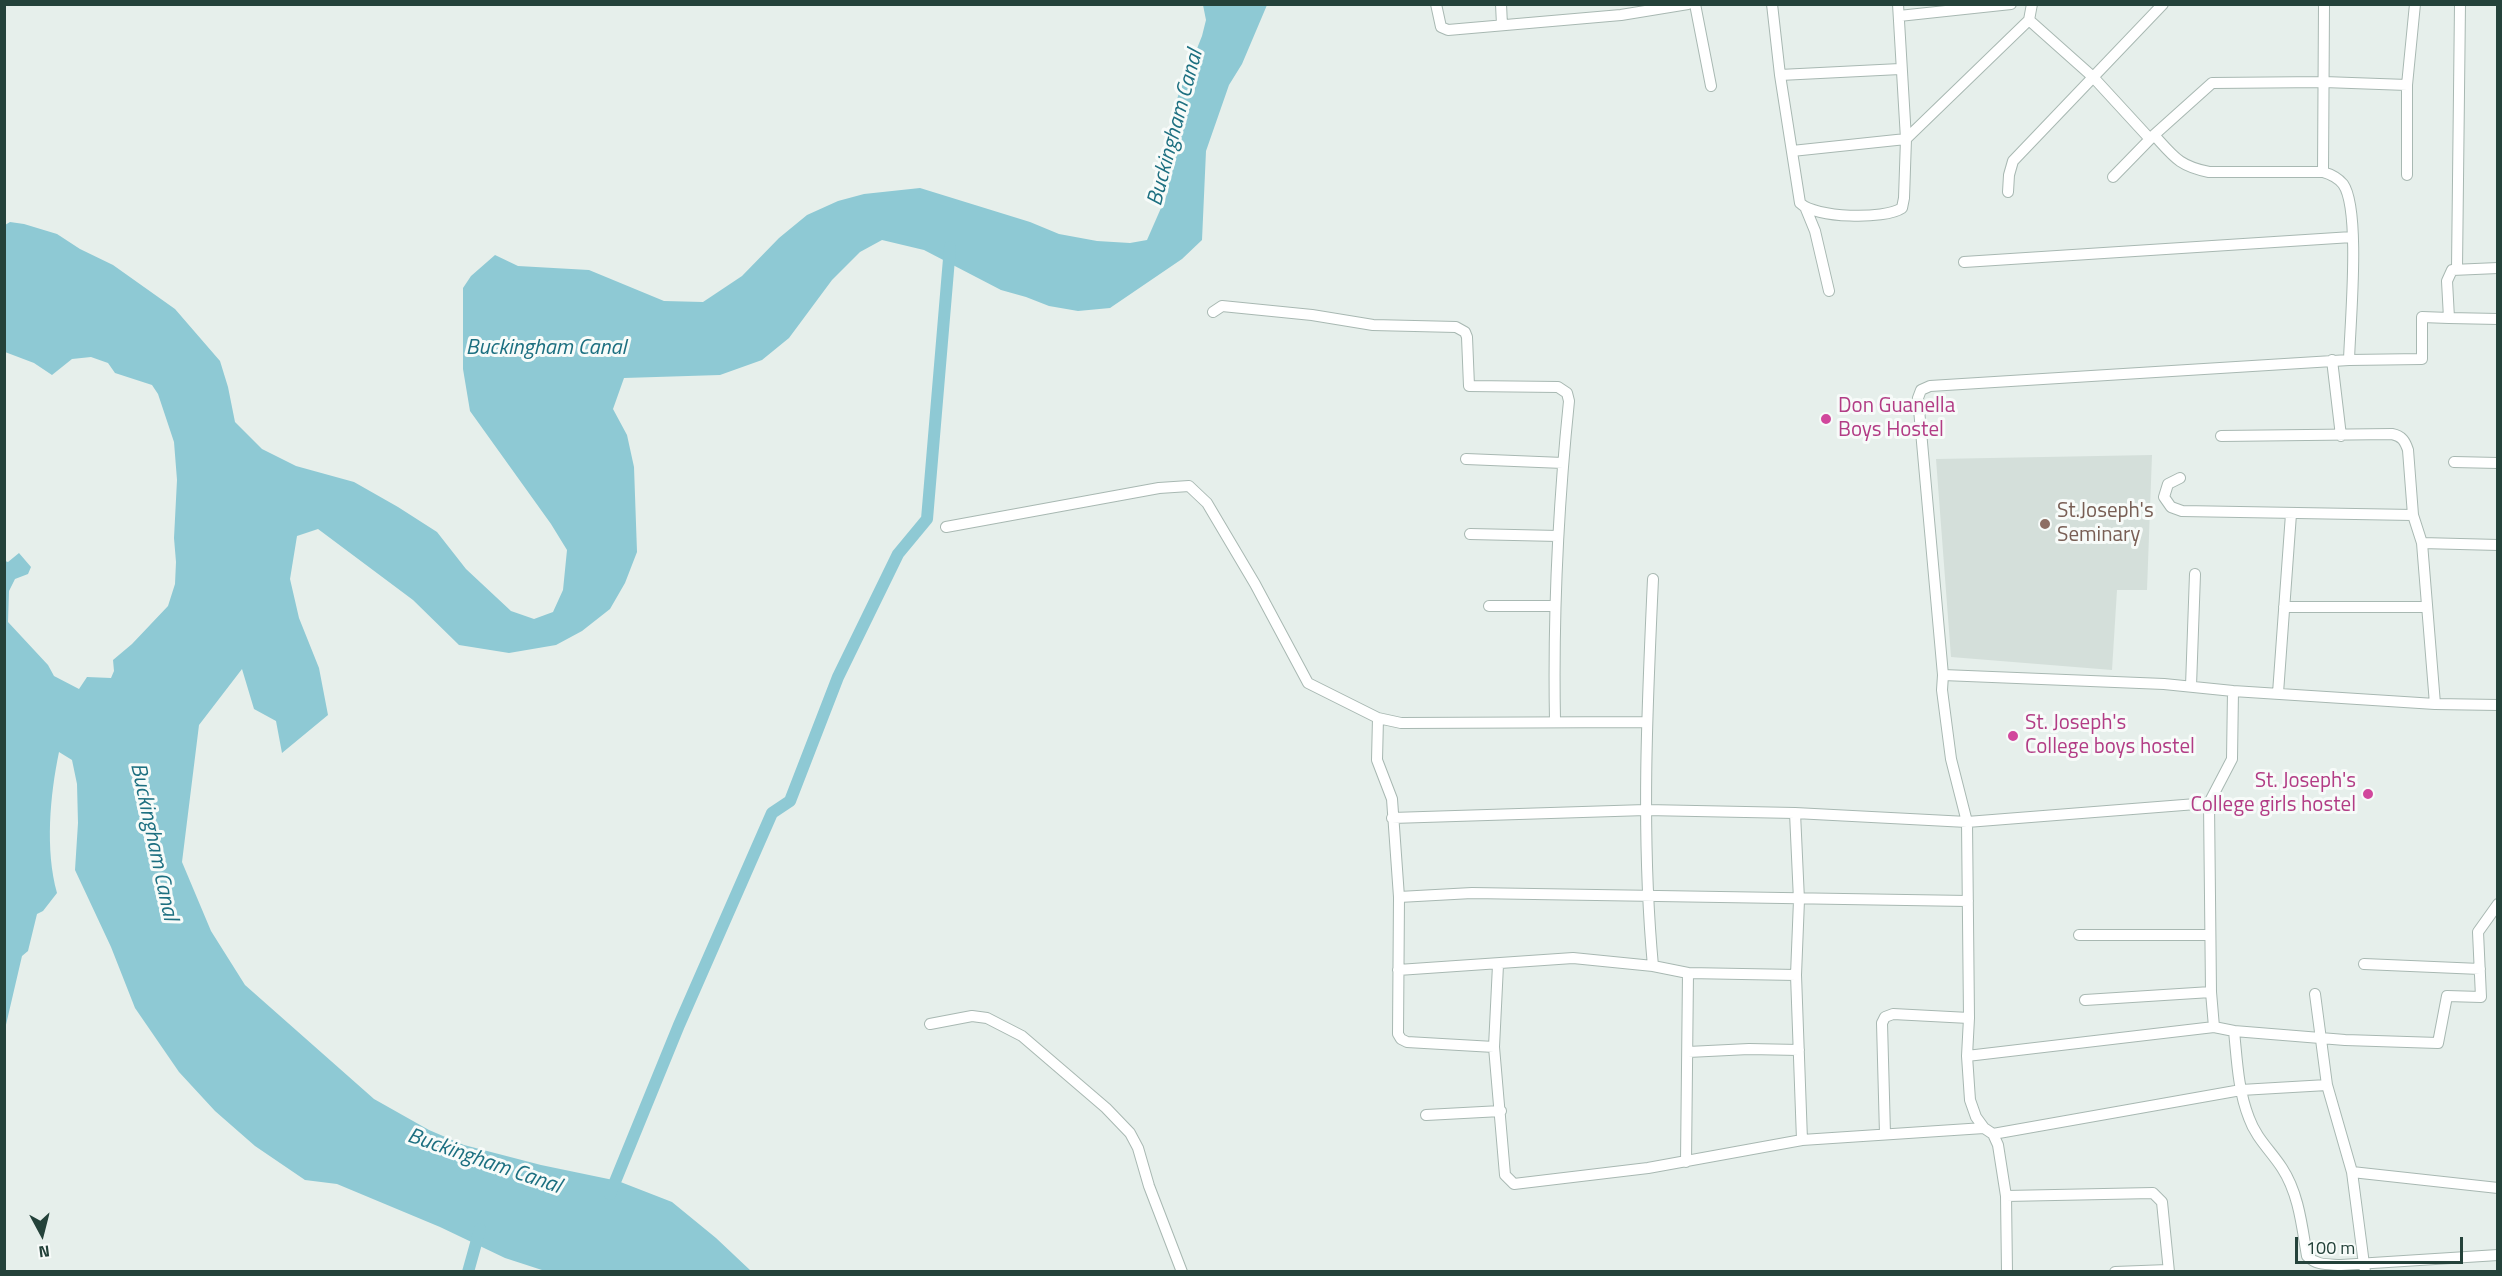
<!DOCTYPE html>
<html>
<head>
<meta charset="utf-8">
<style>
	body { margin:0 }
	#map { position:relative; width:2502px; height:1276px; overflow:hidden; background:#e6efeb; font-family:"Titillium Web",sans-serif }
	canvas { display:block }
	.frame { position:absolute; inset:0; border:6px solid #24423a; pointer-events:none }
	.north { position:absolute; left:12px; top:1204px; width:60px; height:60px; -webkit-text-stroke:4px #f7fbf9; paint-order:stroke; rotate:173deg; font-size:16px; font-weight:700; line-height:24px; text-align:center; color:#24423a }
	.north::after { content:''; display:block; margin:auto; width:21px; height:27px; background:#24423a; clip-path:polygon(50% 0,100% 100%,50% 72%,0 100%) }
	.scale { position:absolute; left:2295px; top:1237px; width:168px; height:27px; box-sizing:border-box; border:3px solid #24423a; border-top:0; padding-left:8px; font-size:18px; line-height:21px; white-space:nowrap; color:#24423a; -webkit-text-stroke:4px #f7fbf9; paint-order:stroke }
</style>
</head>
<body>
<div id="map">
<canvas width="2502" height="1276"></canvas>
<div class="frame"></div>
<div class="north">N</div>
<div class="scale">100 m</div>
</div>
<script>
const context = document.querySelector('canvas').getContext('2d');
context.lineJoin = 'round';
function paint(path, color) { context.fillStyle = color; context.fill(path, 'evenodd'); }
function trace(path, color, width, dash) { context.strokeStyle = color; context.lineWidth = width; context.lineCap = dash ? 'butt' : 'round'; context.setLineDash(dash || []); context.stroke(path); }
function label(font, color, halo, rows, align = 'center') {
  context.font = font + ' "Titillium Web",sans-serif'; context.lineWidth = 6; context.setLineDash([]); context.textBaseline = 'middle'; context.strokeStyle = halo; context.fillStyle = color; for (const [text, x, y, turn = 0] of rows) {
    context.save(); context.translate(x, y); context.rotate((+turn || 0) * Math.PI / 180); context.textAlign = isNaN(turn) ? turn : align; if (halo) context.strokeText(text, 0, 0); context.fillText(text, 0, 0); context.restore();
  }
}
const built = new Path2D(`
	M2152,455L2147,590H2117L2112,670L1951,657L1936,459Z`);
const water = new Path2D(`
	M1203,5H1267L1242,64L1229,85L1206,151L1202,240L1182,259L1110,308L1078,311L1049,306L1026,297L1001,290L924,250L882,240L860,252L832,280L789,338L762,360L720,375L624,378L613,409L627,435L634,467L637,552L625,583L610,609L582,631L556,645L509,653L459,645L413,600L318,529L297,536L290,579L299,618L319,668L328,715L282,753L276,721L254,709L242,669L199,725L182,862L211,931L245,985L374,1099L429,1130L464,1145L541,1165L618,1181L672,1202L716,1238L751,1271H545L505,1258L440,1227L337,1184L305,1180L255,1146L215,1111L179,1072L135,1008L111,947L75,870L78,823L77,784L72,760L59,752C50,795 45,850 57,893L43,911L37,914L28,951L22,956L5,1029V561L8,562L19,553L31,567L28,574L15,579L9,591L8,622L48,665L54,676L79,689L87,677L111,678L114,671L113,660L132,644L168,606L175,584L176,562L174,538L177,480L174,442L158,394L152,385L115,373L108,363L91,357L72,359L52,375L34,363L5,352V225L10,222L24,224L57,234L80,249L113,265L175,309L220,361L228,387L235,422L262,449L296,466L354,482L398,507L437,532L466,569L511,611L534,619L553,612L563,590L567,550L551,524L470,411L463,369V288L471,276L495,255L518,266L589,270L664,301L703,302L742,276L779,238L807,215L838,201L864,194L920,188L1030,222L1059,234L1097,241L1130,243L1147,240L1168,192L1167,157L1171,125L1178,96L1202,36L1206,20Z`);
const canal = new Path2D(`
	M610,1194L679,1025L772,813L790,801L838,677L898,554L927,519L950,247
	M468,1272L480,1229`);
const street = new Path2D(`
	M1436,4L1441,27L1448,30L1621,15L1688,4
	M1501,4L1502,25
	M1695,4L1711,86
	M1772,4L1780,75L1800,203C1815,218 1884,220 1902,208L1904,198L1906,139L1898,4
	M1899,16L2011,4
	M2029,20L2093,77L2150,139
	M1780,75L1900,69
	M2154,135C2174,157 2179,166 2209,172H2323C2330,174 2338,178 2343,184C2361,209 2350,324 2349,360L1930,386L1921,390L1918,398L1943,675L2164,684L2233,691L2435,704L2498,705
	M1792,151L1906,139L2029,20L2032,4
	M2323,172L2324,4
	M2407,175V85L2415,4
	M2113,177L2154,135L2212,83L2324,82L2407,85
	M2008,192L2009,175L2013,161L2163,4
	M1806,209L1815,231L1829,291
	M1964,262L2352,237
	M2457,268L2460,4
	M1213,312L1222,306L1312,315L1373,325L1456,327L1465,332L1467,337L1469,386L1558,387L1567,393L1569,401C1558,508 1553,614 1555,721
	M2449,318L2498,319
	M2332,360L2341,436
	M2349,360L2422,359V317L2449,318L2447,281L2452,270L2498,268
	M2221,436L2392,434C2402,436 2405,441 2408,450L2413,515L2422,543
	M1466,459L1563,463
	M2454,462L2498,463
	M2180,478L2168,484L2164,497L2171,507L2182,511L2413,515
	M946,527L1159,488L1189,486L1207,503L1255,584L1308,683L1378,718L1401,723L1646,722
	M1470,534L1558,536
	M1489,606H1555
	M2284,607H2426
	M1943,675L1942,690L1951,759L1967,822L1969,1018L1967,1056L1970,1100L1976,1117L1984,1128L1993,1134L1998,1145L2006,1196L2153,1193L2162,1202L2169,1272
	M2191,686L2195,574
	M2278,693L2291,514
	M2435,704L2422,543L2498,545
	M1378,718L1377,760L1392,799L1399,897
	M1795,813L1799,900L1796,975L1802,1140
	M1392,818L1646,810L1795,813L1967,822L2209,803
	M1968,901L1472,893L1399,897L1398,1034L1401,1039L1407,1042L1494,1047L1505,1175L1514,1184L1648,1168L1802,1140L1984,1128
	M2498,904L2478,932L2481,997L2447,996L2438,1043L2345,1040L2234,1031C2237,1060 2238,1090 2249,1118C2256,1138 2271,1151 2282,1168C2299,1194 2302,1227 2307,1256C2317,1266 2329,1264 2341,1265L2498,1255
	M2079,935H2210
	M2364,964L2480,969
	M1653,966C1641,837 1647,708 1653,579
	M1398,970L1573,958L1653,966L1688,973
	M2315,994L2327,1085L2352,1172L2365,1272
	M2085,1000L2211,992
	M930,1024L972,1016L987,1018L1022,1036L1106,1108L1130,1133L1138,1148L1149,1186L1182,1272
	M2214,1027L2211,992L2209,803L2232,759L2233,691
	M1494,1047L1498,965
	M1688,1052L1749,1049L1799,1050
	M1967,1056L2214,1027L2234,1031
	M1426,1115L1501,1111
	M1885,1134L1882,1023L1885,1017L1893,1014L1969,1018
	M1993,1134L2241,1090L2327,1085
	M1686,1162L1688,973L1796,975
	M2352,1172L2498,1188
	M2006,1196L2007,1272
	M2115,1272L2168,1270`);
const markers = [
	[1826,419,6,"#d1479c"],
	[2045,524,6,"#8d6e63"],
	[2013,736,6,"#d1479c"],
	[2368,794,6,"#d1479c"]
];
const hotelNames = [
	["Don Guanella",1838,407],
	["Boys Hostel",1838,431],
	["St. Joseph's",2025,724],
	["College boys hostel",2025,748],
	["St. Joseph's",2356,782,"right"],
	["College girls hostel",2356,806,"right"]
];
const educationNames = [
	["St.Joseph's",2057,512],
	["Seminary",2057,536]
];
const waterNames = [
	["Buckingham Canal",1176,128,-75],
	["Buckingham Canal",546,349],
	["Buckingham Canal",153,842,78],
	["Buckingham Canal",484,1162,19]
];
paint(built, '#d4dfda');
paint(water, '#8ec9d4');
trace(canal, '#8ec9d4', 12);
trace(street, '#a8b8b2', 12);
trace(street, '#fff', 10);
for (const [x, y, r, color] of markers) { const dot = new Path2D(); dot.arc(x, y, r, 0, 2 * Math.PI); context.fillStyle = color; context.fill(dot); trace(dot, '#f7fbf9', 2); }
label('21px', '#b23c85', '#f7fbf9', hotelNames, 'left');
label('21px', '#785e54', '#f7fbf9', educationNames, 'left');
label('italic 22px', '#1c6f80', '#f7fbf9', waterNames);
</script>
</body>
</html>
